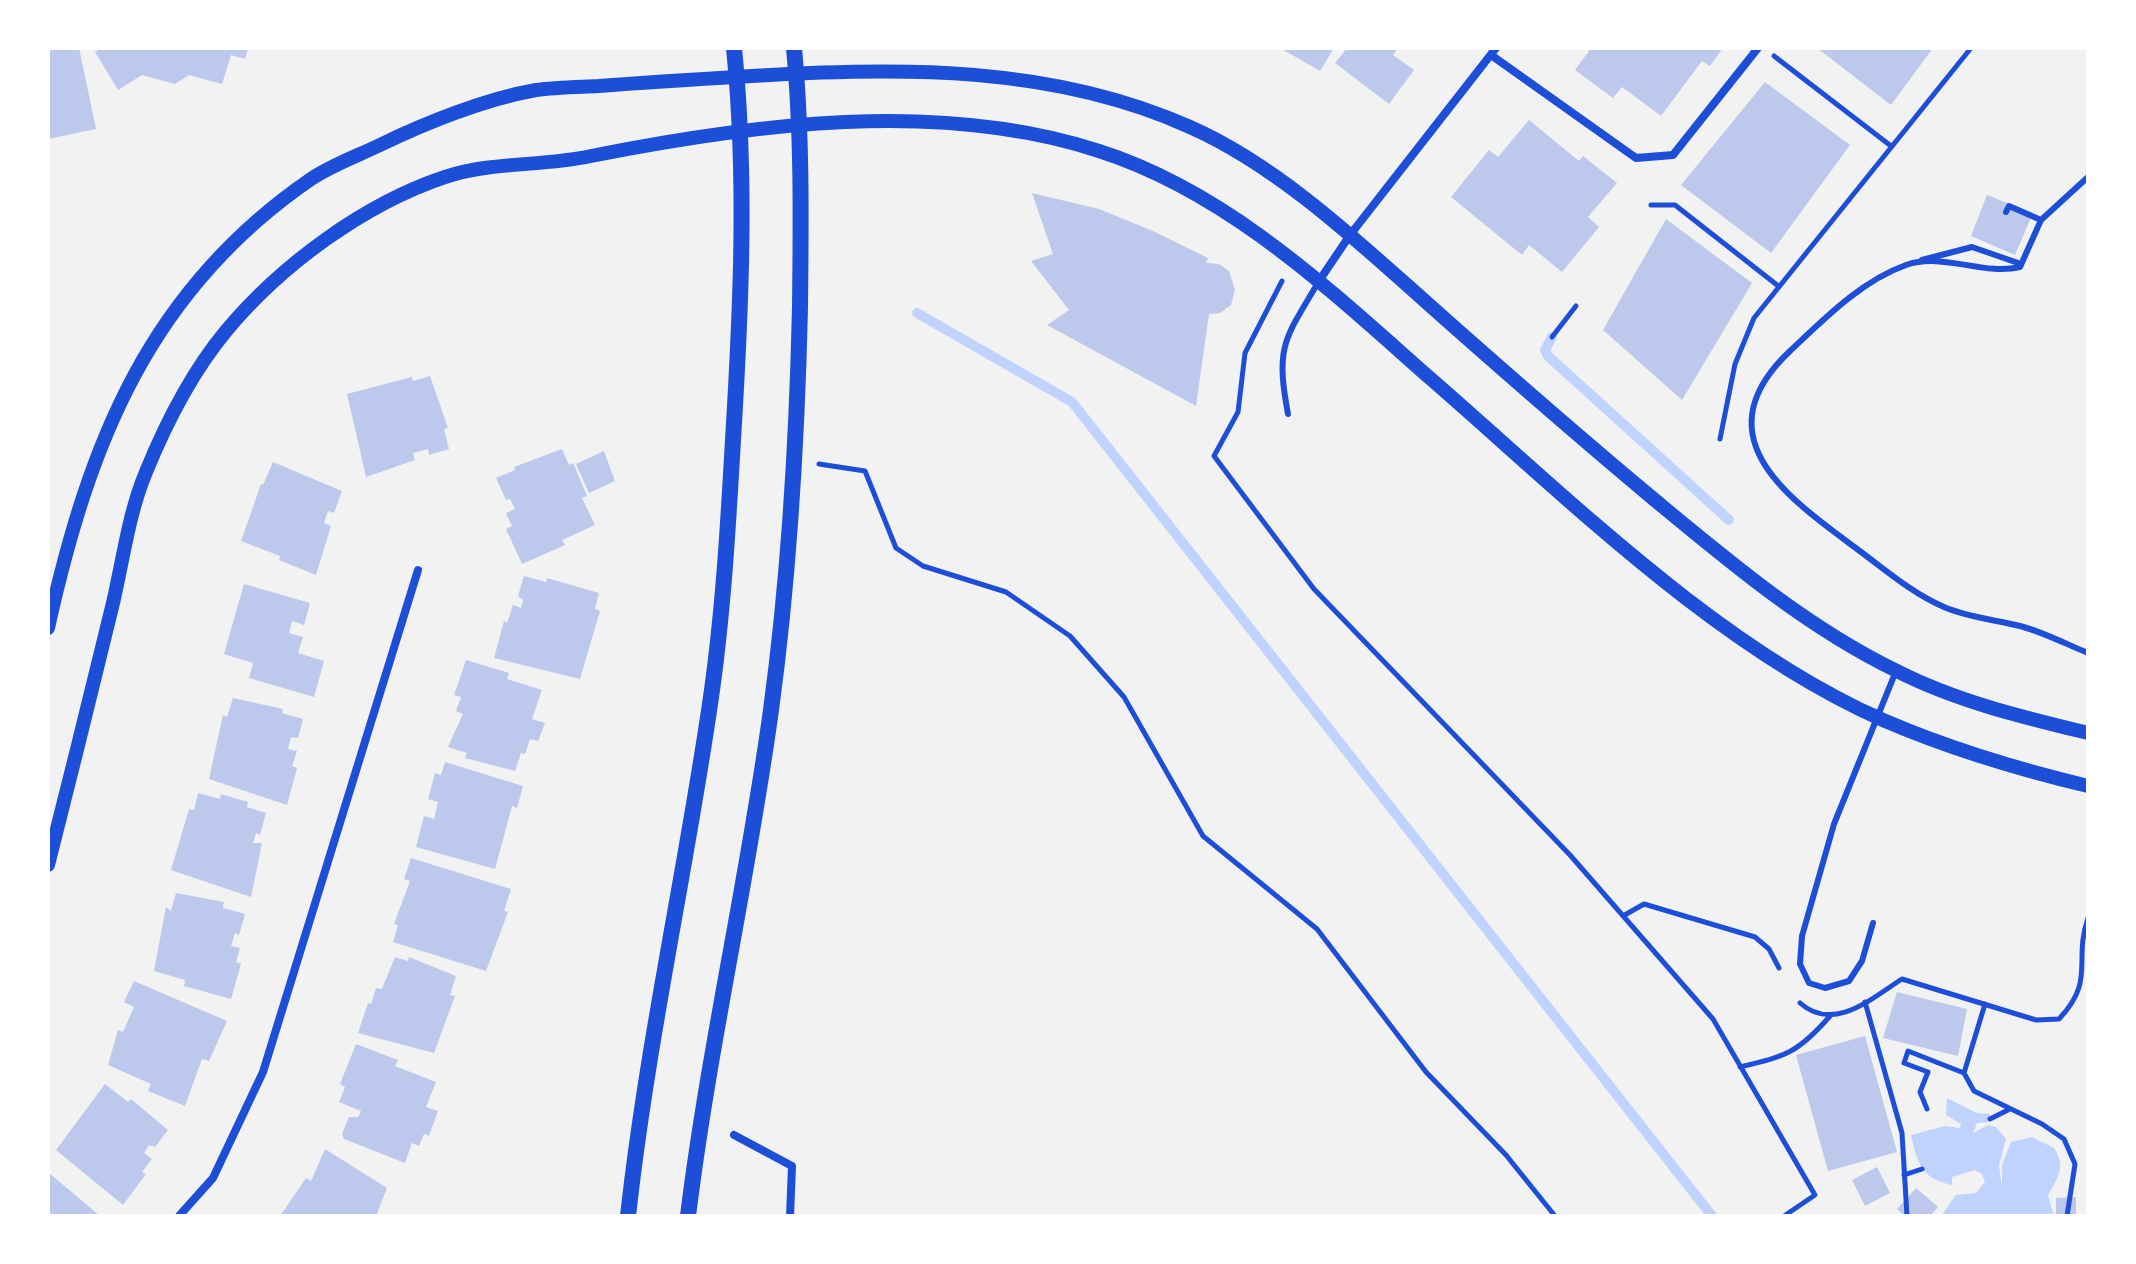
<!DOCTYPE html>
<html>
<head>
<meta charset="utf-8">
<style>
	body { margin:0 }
	#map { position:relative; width:2136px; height:1264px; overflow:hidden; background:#f2f2f2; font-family:Poppins,sans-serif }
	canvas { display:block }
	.frame { position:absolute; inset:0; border:50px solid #fff; pointer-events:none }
</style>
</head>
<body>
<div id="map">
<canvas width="2136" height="1264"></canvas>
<div class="frame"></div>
</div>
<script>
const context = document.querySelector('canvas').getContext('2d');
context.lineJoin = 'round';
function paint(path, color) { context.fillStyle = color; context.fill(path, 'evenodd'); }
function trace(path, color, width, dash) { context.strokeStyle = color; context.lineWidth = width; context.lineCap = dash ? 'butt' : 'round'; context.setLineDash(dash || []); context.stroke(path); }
const water = new Path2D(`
	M1947,1098L1977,1113L1990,1114V1122L1977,1123L1973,1133L1988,1125L1996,1127L2006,1139L1999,1165L2002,1188V1165L2011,1142L2032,1137L2054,1148C2067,1168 2057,1177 2048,1196L2054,1216H1941L1956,1195L1976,1193L1985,1182L1982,1174L1975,1170L1952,1177V1185C1922,1179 1917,1163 1911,1135L1945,1126L1960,1128L1961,1124L1946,1115Z`);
const stream = new Path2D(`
	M917,313L1072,402L1712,1216
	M1552,337L1545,350L1548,356L1729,520`);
const building = new Path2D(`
	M59,48H79L96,129L48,139V50Z
	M101,48H248L245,59L231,55L222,84L189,75L175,84L142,75L118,90L95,52Z
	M1280,48H1334L1320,71Z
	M1347,48H1398L1393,55L1414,70L1389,104L1335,63Z
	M1584,48H1723L1710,66L1702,61L1661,116L1622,87L1613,98L1575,70L1589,51Z
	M1817,48H1933L1891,105Z
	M1765,82L1850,145L1771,253L1681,185Z
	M1529,120L1579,161L1583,156L1617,183L1588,217L1599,227L1562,272L1529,245L1522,255L1451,197L1489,150L1498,157Z
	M1032,193L1099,209L1153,231L1208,258L1206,263L1219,264L1229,271L1235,290L1231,305L1220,313L1209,314L1196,406L1047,325L1069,310L1031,261L1053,254Z
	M1987,195L2033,213L2015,255L1971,236Z
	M1666,219L1752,283L1682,400L1603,330Z
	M430,376L448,428L444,429L449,449L429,455L428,449L413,453L415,460L366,477L347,394L412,377L413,381Z
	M562,449L569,465L573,463L587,496L582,498L595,525L562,540L565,545L522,564L506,529L512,526L506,513L515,509L510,499L506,500L496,478L515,470L514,467Z
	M604,451L615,481L589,493L576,464Z
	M273,462L342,491L334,513L328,511L324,523L331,526L316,575L279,560L280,556L241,541L261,484L263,485Z
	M524,576L546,582L547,578L599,593L595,609L600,611L580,679L494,658L504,621L507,623L513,605L521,608L523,600L518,596Z
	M244,584L310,603L304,625L292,621L289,633L303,637L298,653L324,661L314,697L249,678L253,663L224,654Z
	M466,660L509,673L507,679L542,690L532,719L545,723L538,741L530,739L525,754L521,753L515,771L465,758L467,753L448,747L463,714L456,711L461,697L454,695Z
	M233,698L283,709L282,713L303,719L298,738L291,737L288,749L297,751L292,766L297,768L287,805L209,779L223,715L227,717Z
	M445,762L523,786L517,808L512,806L495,869L416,847L424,816L434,819L438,802L428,799L435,773L441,775Z
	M198,793L220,799L221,794L248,802L247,807L266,813L260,835L256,833L253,843H262L251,897L171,870L189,809L194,810Z
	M411,858L511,889L504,911L508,912L486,971L393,942L398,925L394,924L410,881L404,879Z
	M176,893L224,902L223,908L245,914L239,935L235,933L231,946L240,948L236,962L241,964L231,999L184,986L185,980L154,971L166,907L171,911Z
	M395,957L408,961L409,957L456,976L450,995L455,996L434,1053L358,1033L368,1003L371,1004L376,988L382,989Z
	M134,981L227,1021L209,1061L202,1059L185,1106L148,1091L151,1084L108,1065L118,1030L123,1032L134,1007L124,1002Z
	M1897,992L1967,1009L1958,1056L1883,1038Z
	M1865,1036L1897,1152L1828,1171L1796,1055Z
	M356,1044L398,1060L395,1066L436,1082L426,1107L438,1111L429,1136L424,1134L419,1146L412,1143L405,1163L344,1139L342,1134L349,1117H358L361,1111L339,1102L345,1087L340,1084Z
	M105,1084L128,1102L131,1099L168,1130L155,1147L149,1145L144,1153L152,1159L142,1172L146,1174L123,1205L56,1150Z
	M325,1149L387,1188L376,1216H280L306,1178L311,1181Z
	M1877,1167L1890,1193L1865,1206L1852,1180Z
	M48,1172L100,1216H48Z
	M1916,1188L1938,1207L1930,1216H1905L1897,1209Z
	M2076,1197V1216H2056V1198Z`);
const path = new Path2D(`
	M1774,56L1891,146
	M1651,205H1675L1777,285
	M1282,281L1245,353L1238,412L1214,456L1314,589L1570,855L1713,1019L1815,1195L1784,1216
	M1552,337L1576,306
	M1720,439L1735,364L1754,318L1971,48
	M819,464L865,471L896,548L923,566L1006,592L1070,636L1124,697L1203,836L1317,929L1426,1072L1506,1155L1555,1216
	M1623,916L1644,904L1755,937L1769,949L1779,968
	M1865,1002L1902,1133L1907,1216
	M1800,1003C1834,1033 1872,998 1902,979L2036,1020L2059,1019C2096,980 2073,961 2088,918
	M1985,1004L1964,1073L1974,1091L2042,1124L2064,1139L2075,1164L2067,1216
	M1740,1067C1786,1056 1798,1053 1830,1016
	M1927,1109L1920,1092L1928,1072L1904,1063L1908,1051L1964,1073
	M1990,1119L2008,1110
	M1904,1175L1922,1169`);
const service = new Path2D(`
	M2088,177L2041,220L2020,267C1984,276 1943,252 1906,265C1861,281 1824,319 1790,351C1701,435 1785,496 1853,546C1882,567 1911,593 1944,607C1967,617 1996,620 2020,626C2043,632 2066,644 2088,653
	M2006,212L2009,206L2041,220
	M1922,260L1972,247L2021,264
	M1288,414C1275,345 1285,339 1319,281
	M1873,923L1862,961L1849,981L1825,988L1809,983L1800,964L1802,936L1834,824L1896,671`);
const minor = new Path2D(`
	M1491,55L1636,158L1673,155L1758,48
	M1319,281L1350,235L1496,48
	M734,1135L792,1166L790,1216
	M179,1216L213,1178L263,1072L418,570`);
const tertiary = new Path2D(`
	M48,628C89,443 149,290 311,179C332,165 357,156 380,145C425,123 485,99 536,90C556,87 578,87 599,86C650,82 701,79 752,76C899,67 1052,65 1190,127C1283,168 1368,251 1444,318C1514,380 1584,441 1656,501C1731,563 1807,627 1895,670C1955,701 2022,717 2088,733
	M48,865C70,778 92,690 113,603C123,560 129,512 146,472C166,423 192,372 226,331C281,265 364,204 445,177C494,161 540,167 591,156C752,124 939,99 1099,151C1228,192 1331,291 1431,379C1567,497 1717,647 1883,720C1950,749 2017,769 2088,786`);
const secondary = new Path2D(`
	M628,1216C647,1044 685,875 710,704C723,616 728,528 733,440C741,309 747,178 734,48
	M688,1216C709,1046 748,879 771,710C789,577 797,442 800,307C801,220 802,134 794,48`);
paint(water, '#bfd3fe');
trace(stream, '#bfd3fe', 10);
paint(building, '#bdc9ec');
trace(path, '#1d4ed8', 5);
trace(service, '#1d4ed8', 6);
trace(minor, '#1d4ed8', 8);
trace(tertiary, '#1d4ed8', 14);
trace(secondary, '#1d4ed8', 16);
</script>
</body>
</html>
